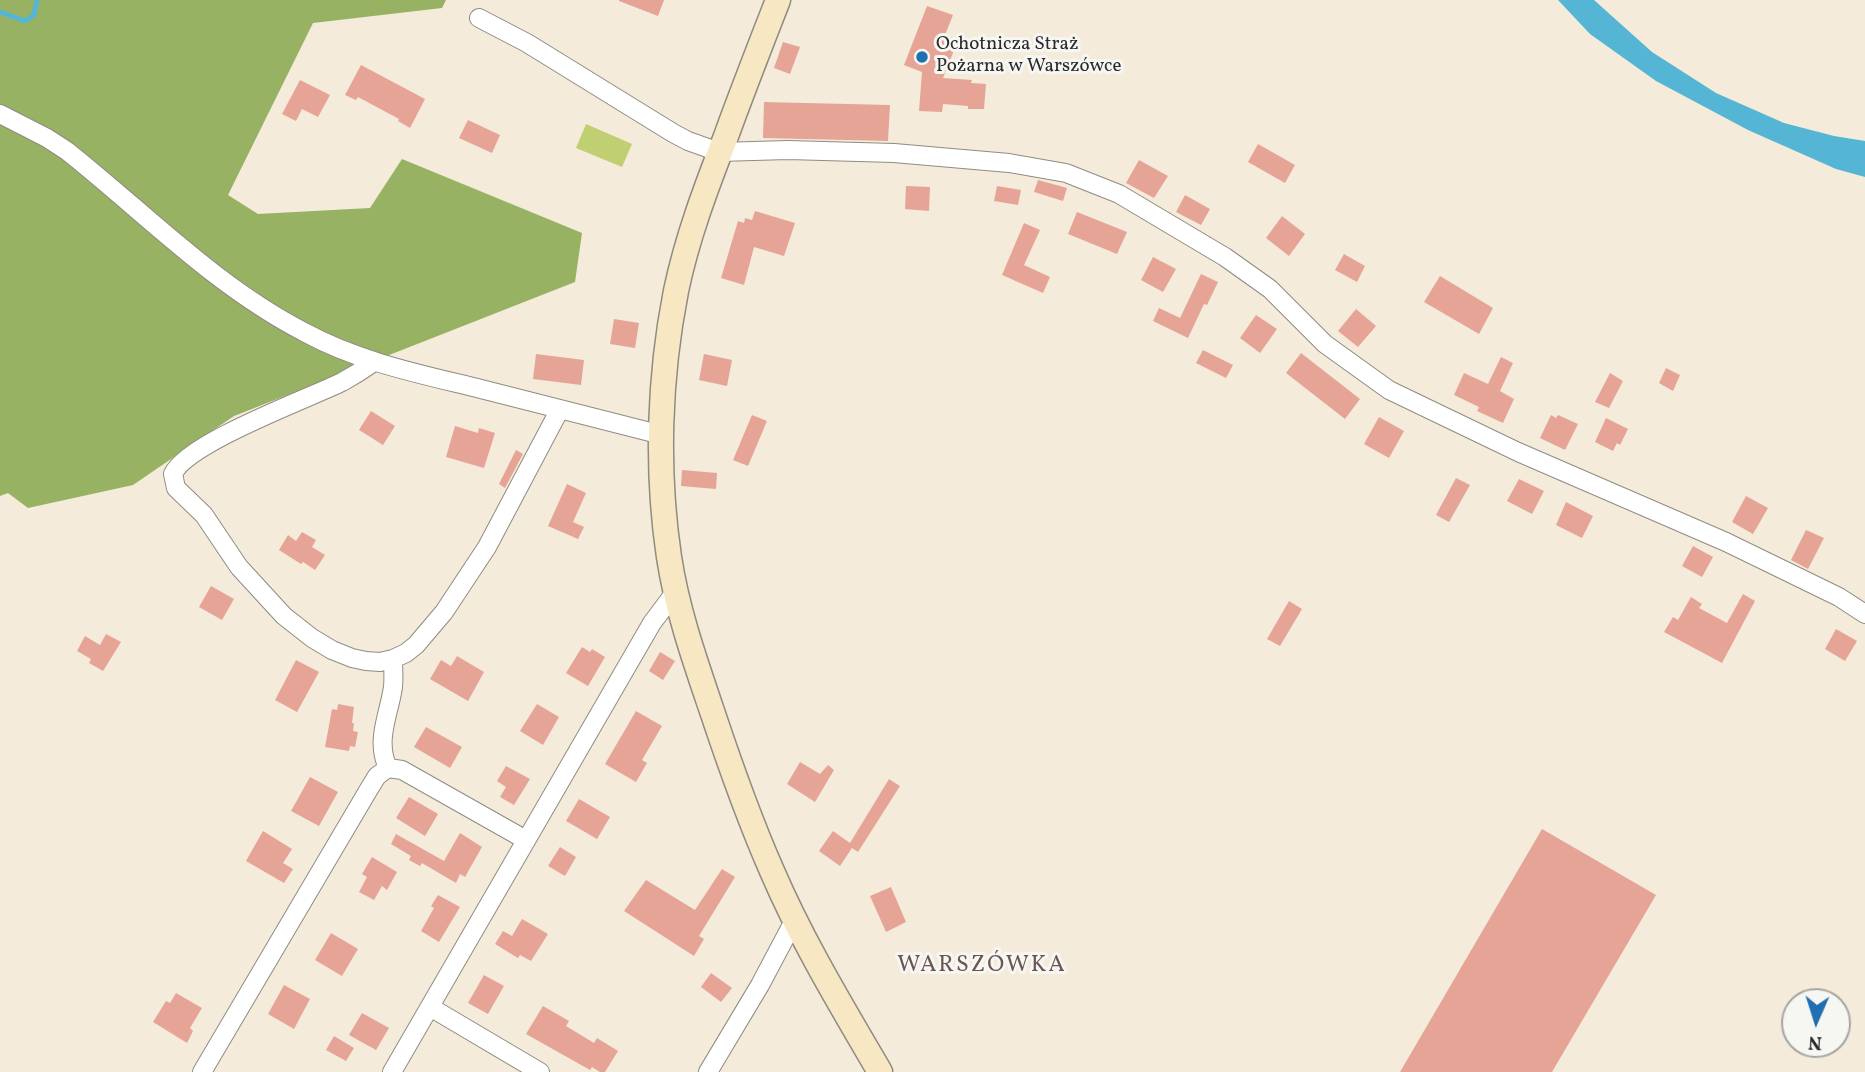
<!DOCTYPE html>
<html>
<head>
<meta charset="utf-8">
<style>
	body { margin:0 }
	#map { position:relative; width:1865px; height:1072px; overflow:hidden; background:#f4ebda; font-family:Vollkorn,serif }
	canvas { display:block }
	.north { position:absolute; left:1781px; top:988px; width:70px; height:70px; box-sizing:border-box; background:#f6f6f2; border:2px solid #a5a5a2; border-radius:50%; rotate:183deg; font-size:19px; font-weight:700; line-height:28px; text-align:center; color:#2b2b2b }
	.north::after { content:''; display:block; margin:auto; width:24px; height:32px; background:#1f6fb2; clip-path:polygon(50% 0,100% 100%,50% 72%,0 100%) }
</style>
</head>
<body>
<div id="map">
<canvas width="1865" height="1072"></canvas>
<div class="north">N</div>
</div>
<script>
const context = document.querySelector('canvas').getContext('2d');
context.lineJoin = 'round';
function paint(path, color) { context.fillStyle = color; context.fill(path, 'evenodd'); }
function trace(path, color, width, dash) { context.strokeStyle = color; context.lineWidth = width; context.lineCap = dash ? 'butt' : 'round'; context.setLineDash(dash || []); context.stroke(path); }
function label(font, color, halo, rows, align = 'center') {
  context.font = font + ' Vollkorn,serif'; context.lineWidth = 6; context.setLineDash([]); context.textBaseline = 'middle'; context.strokeStyle = halo; context.fillStyle = color; for (const [text, x, y, turn = 0] of rows) {
    context.save(); context.translate(x, y); context.rotate((+turn || 0) * Math.PI / 180); context.textAlign = isNaN(turn) ? turn : align; if (halo) context.strokeText(text, 0, 0); context.fillText(text, 0, 0); context.restore();
  }
}
const green = new Path2D(`
	M586,124L632,144L622,167L576,148Z`);
const forest = new Path2D(`
	M0,0H446L442,8L313,23L228,195L258,214L370,208L402,159L582,233L575,282L234,416L133,485L28,508L8,493L0,496Z`);
const water = new Path2D(`
	M1558,0H1594L1652,52L1716,93L1784,123L1834,136L1865,141V177L1836,169L1748,130L1656,81L1590,34Z`);
const stream = new Path2D(`
	M0,12L25,21L34,15L37,0`);
const building = new Path2D(`
	M619,0H664L658,16L619,1Z
	M927,6L953,15L945,35L958,40L943,78L972,80L971,83L986,84L984,109H968V106L943,104L942,112L919,111L922,72L904,65Z
	M783,42L800,47L790,74L774,68Z
	M361,65L425,99L410,128L398,121L399,119L358,97L356,100L345,95Z
	M300,80L330,95L318,117L302,109L296,121L282,114Z
	M764,102L890,105L888,141L763,138Z
	M468,120L500,135L492,153L459,138Z
	M1258,144L1295,165L1285,183L1248,162Z
	M1139,160L1168,176L1154,198L1126,183Z
	M1038,180L1067,188L1063,201L1034,192Z
	M906,186L930,187L929,211L905,209Z
	M997,186L1021,190L1018,205L994,201Z
	M1185,195L1210,209L1201,225L1176,212Z
	M755,211L795,223L784,256L754,247L744,285L721,278L738,221L744,223L745,218L752,220Z
	M1077,212L1127,232L1117,254L1068,234Z
	M1282,216L1305,234L1289,256L1266,238Z
	M1024,223L1040,230L1024,265L1050,277L1043,293L1002,275Z
	M1344,254L1365,266L1357,282L1335,270Z
	M1153,257L1176,269L1163,292L1141,280Z
	M1201,274L1218,282L1207,305L1204,304L1188,338L1153,321L1159,308L1180,318Z
	M1440,276L1493,308L1479,334L1424,302Z
	M1356,309L1376,326L1358,347L1338,331Z
	M1256,315L1277,329L1260,353L1240,338Z
	M614,319L639,323L635,348L610,344Z
	M1203,350L1233,365L1226,378L1196,363Z
	M1301,353L1360,399L1345,419L1286,373Z
	M536,354L584,360L581,385L533,379Z
	M704,354L732,360L727,386L699,380Z
	M1501,357L1513,363L1500,391L1514,399L1503,423L1477,411L1479,407L1454,395L1464,373L1488,384Z
	M1666,368L1680,375L1673,391L1659,383Z
	M1610,373L1623,381L1609,408L1595,402Z
	M371,411L395,426L383,445L359,430Z
	M752,415L767,421L748,466L733,460Z
	M1551,415L1556,418L1558,415L1578,424L1565,450L1540,438Z
	M1379,417L1404,431L1389,458L1364,444Z
	M1606,418L1628,429L1620,445L1617,443L1613,451L1595,442Z
	M455,426L478,433L479,428L495,433L484,468L446,457Z
	M516,450L523,454L505,488L499,484Z
	M682,470L717,473L716,489L681,486Z
	M1456,478L1470,485L1449,522L1436,515Z
	M1519,479L1544,491L1532,514L1507,501Z
	M567,484L586,493L573,522L584,527L578,539L548,526Z
	M1746,496L1768,508L1753,534L1732,522Z
	M1566,502L1593,516L1582,538L1556,525Z
	M1806,530L1824,538L1808,569L1791,560Z
	M302,532L316,540L312,547L325,555L315,570L303,562L301,564L279,550L288,535L296,541Z
	M1693,546L1713,557L1702,577L1682,566Z
	M211,586L234,599L222,620L199,607Z
	M1743,594L1755,601L1722,663L1664,632L1673,617L1678,620L1691,597L1702,604L1699,608L1727,623Z
	M1289,601L1302,609L1280,646L1267,639Z
	M1836,629L1857,641L1845,661L1825,649Z
	M106,634L121,642L103,671L89,663L91,659L77,651L85,636L100,645Z
	M582,647L590,652L592,649L605,657L588,686L566,673Z
	M660,652L675,661L663,680L649,671Z
	M457,656L484,672L468,701L430,679L441,660L451,666Z
	M296,660L319,672L297,712L275,700Z
	M338,704L354,707L352,723H354L353,731L358,732L355,747L350,746L349,751L325,747L332,709L337,710Z
	M537,704L559,717L543,745L520,731Z
	M636,711L662,726L642,760L647,763L636,782L605,764Z
	M426,727L462,747L450,768L414,747Z
	M800,762L820,774L828,765L834,770L815,802L787,784Z
	M506,766L530,779L514,805L500,797L506,787L497,781Z
	M310,777L338,792L319,826L291,811Z
	M889,779L900,786L858,852L852,848L840,866L819,851L833,831L850,843Z
	M409,797L438,814L425,836L396,818Z
	M579,799L610,817L597,839L566,821Z
	M1542,829L1656,895L1552,1072H1400Z
	M263,831L292,849L283,863L293,869L284,883L246,861Z
	M460,833L482,847L465,877L460,874L456,883L422,863L420,866L409,860L411,856L391,844L396,834L444,861Z
	M560,847L576,857L565,876L548,866Z
	M372,857L397,872L387,890L382,886L374,900L359,892L367,877L362,874Z
	M722,869L735,877L699,936L704,939L694,956L624,911L646,880L695,910Z
	M891,887L906,922L886,932L870,896Z
	M438,895L460,907L439,942L421,931L434,908L431,906Z
	M522,919L548,934L531,961L520,955L518,958L495,944L503,931L512,936Z
	M331,933L358,949L342,976L315,960Z
	M711,973L732,988L721,1002L701,987Z
	M484,975L504,986L488,1014L468,1003Z
	M284,985L310,999L294,1029L268,1014Z
	M176,993L202,1008L190,1028L193,1031L187,1043L153,1022L166,1001L170,1003Z
	M543,1006L569,1021L566,1026L594,1043L597,1038L618,1051L605,1072H600L592,1067L590,1070L526,1034Z
	M362,1013L389,1028L376,1050L349,1035Z
	M334,1036L354,1048L346,1061L326,1050Z`);
const street = new Path2D(`
	M479,18L527,43L673,133L688,141L719,152L788,150L894,153L1009,163L1066,173L1119,194L1225,257L1270,289L1325,344L1389,390L1518,452L1726,542L1839,597L1865,614
	M0,114L47,138L67,151C145,213 215,286 304,332C359,362 420,374 481,389C541,404 601,420 662,435
	M374,362C364,369 353,376 342,382C307,399 187,443 173,474L176,488L204,515L239,567L284,616L312,638L332,650L352,658L366,661L380,662L393,659L406,653L416,645L444,612L487,547L560,409
	M388,768C375,740 389,715 393,687C394,678 393,668 393,659
	M430,1007L540,1072
	M202,1072L369,789L377,776L388,768L402,770L526,840
	M392,1072L652,623L676,591
	M708,1072L760,985L795,919`);
const secondary = new Path2D(`
	M778,0C760,46 742,92 725,139C706,188 687,238 676,291C659,377 656,470 669,557C677,610 695,661 712,711C730,765 749,819 772,871C802,941 842,1007 880,1072`);
const markers = [
	[922,57,7,"#1f6fb2"]
];
const poiNames = [
	["Ochotnicza Straż",936,46],
	["Pożarna w Warszówce",936,68]
];
const quarterNames = [
	["WARSZÓWKA",982,967]
];
paint(green, '#bfcf71');
paint(forest, '#97b263');
paint(water, '#55b5d4');
trace(stream, '#55b5d4', 5);
paint(building, '#e6a497');
trace(street, '#908b82', 20);
trace(secondary, '#908b82', 27);
trace(street, '#fff', 18);
trace(secondary, '#f7e8c3', 24);
for (const [x, y, r, color] of markers) { const dot = new Path2D(); dot.arc(x, y, r, 0, 2 * Math.PI); context.fillStyle = color; context.fill(dot); trace(dot, '#f6f6f2', 2.5); }
label('19px', '#2b2b2b', '#f6f6f2', poiNames, 'left');
context.letterSpacing = '2px';
label('23px', '#6c5551', '#f6f6f2', quarterNames);
context.letterSpacing = '0px';
</script>
</body>
</html>
